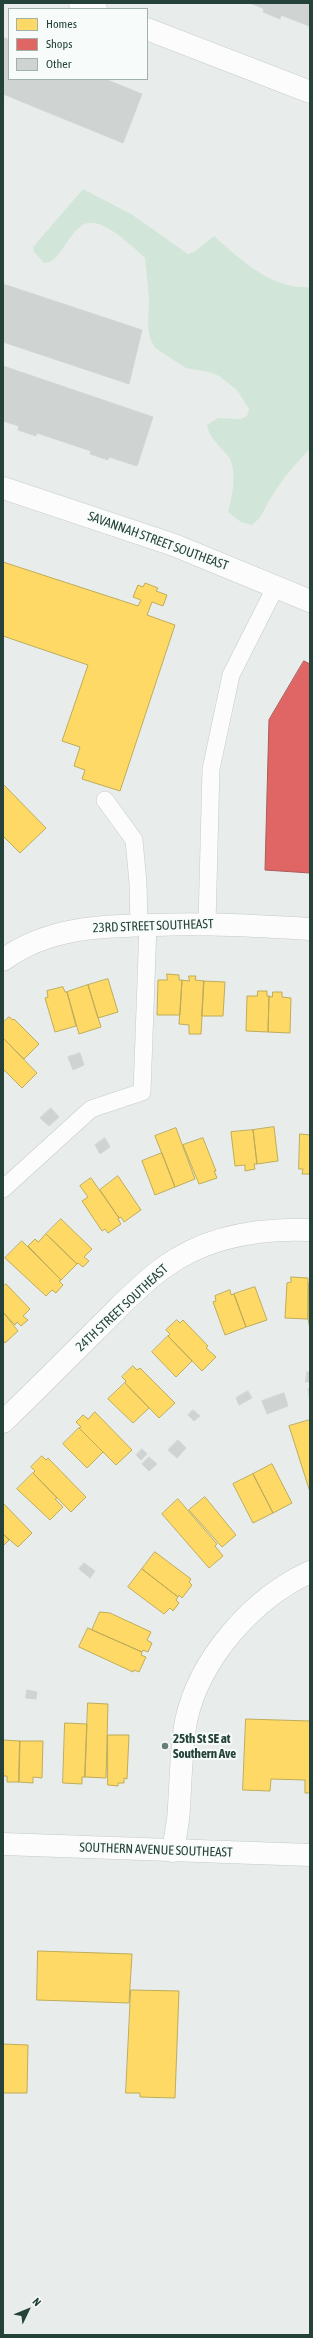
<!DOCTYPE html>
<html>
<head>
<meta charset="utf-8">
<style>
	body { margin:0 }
	#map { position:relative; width:313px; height:2338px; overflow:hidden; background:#e8edeb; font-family:"Asap Condensed",sans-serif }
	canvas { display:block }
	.frame { position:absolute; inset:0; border:4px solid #24423a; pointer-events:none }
	.legend { position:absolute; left:8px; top:8px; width:140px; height:72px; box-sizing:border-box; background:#f7fbf9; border:1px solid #a3b1ad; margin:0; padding:5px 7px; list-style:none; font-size:12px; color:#24423a }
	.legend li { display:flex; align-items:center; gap:8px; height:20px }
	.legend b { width:20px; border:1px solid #a3b1ad }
	.north { position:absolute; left:8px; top:2290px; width:40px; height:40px; -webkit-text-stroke:3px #f7fbf9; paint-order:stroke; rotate:47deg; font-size:11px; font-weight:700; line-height:16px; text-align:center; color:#24423a }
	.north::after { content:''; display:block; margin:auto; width:14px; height:18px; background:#24423a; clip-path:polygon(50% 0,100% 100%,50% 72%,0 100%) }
</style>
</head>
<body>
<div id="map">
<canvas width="313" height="2338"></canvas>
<div class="frame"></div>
<ul class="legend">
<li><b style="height:11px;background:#ffd966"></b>Homes</li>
<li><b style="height:11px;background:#e06666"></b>Shops</li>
<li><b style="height:11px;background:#cfd4d2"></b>Other</li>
</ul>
<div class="north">N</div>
</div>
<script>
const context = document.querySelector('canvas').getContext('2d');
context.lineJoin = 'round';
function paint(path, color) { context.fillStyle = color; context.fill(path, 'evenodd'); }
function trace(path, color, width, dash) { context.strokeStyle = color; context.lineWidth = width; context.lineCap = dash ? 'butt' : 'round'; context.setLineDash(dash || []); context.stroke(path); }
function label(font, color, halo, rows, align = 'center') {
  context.font = font + ' "Asap Condensed",sans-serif'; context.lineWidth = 4; context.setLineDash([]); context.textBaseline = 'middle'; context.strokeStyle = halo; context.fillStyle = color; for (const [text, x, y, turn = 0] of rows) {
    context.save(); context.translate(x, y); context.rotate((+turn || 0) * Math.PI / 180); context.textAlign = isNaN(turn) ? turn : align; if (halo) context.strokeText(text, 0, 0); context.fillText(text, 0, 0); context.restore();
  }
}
const green = new Path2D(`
	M83,189L131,214L188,254L194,252L214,236C240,259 272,290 310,287V449C294,465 279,483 268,503C262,513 262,517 252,525L241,522L228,512C232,498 237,473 230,459C222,447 209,439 207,425L218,418L240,419L247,416L249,409L237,390L219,376L209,372L186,368L155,348L150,338L148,327L149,298L145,258C133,247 100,214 83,225C74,230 67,243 61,251C57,257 52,263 44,263L34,252L33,247Z`);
const homes = new Path2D(`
	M3,562L138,606L141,600L133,597L138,585L143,587L145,583L158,588L156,591L167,595L163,606L152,602L147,615L175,625L120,791L82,779L85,770L74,766L80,747L62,741L88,665L3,636Z
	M3,784L46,828L20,853L3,836Z
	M167,974L179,975V980H182L180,1015H157L158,980H167Z
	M189,976H196L195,980L204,981L201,1034H189V1025L179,1024L182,980L189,981Z
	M108,979L118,1012L98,1018L88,985Z
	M204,981L225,982L223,1016H202Z
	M88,985L101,1027L79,1034L67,992Z
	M63,987L65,992H67L76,1026L55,1032L45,998L48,997L47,991Z
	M258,991H267V996H269L268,1032L246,1031L247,996H257Z
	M273,992H282V997L291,998L290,1033L268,1032L269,996L272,997Z
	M9,1017L13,1020L14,1019L39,1044L24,1059L3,1038V1023Z
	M3,1038L37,1073L22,1088L3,1069Z
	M274,1127L278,1161L257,1164L253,1130Z
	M176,1128L195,1179L175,1187L155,1136Z
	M253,1130L257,1164H254L255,1169L245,1171V1165L235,1166L231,1132Z
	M300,1134L310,1135V1174H302L303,1169H299Z
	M203,1138L216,1171H214L217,1178L199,1184L183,1145Z
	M162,1153L175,1187L155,1195L142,1161Z
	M118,1176L141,1210L124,1222L121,1217L119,1218L100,1190Z
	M91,1178L119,1218L118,1219L121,1224L108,1233L105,1229L102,1231L82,1201L88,1197L80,1186Z
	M61,1219L92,1249L84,1257L89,1261L83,1267L78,1263L77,1264L46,1234Z
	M46,1234L77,1264L61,1280L28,1246L35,1239L38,1242Z
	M22,1241L61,1280L59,1281L63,1285L56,1293L52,1290L46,1296L5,1258Z
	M291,1277L308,1278V1319L285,1318L287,1283L291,1282Z
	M309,1283H310V1329L308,1319Z
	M6,1284L30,1309L23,1316L28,1320L21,1326L17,1322L15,1325L3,1312V1287Z
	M255,1287L267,1320L246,1327L234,1294Z
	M230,1290L231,1295L234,1294L246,1327L225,1335L213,1302L216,1301L215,1296Z
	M3,1312L18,1331L5,1343L3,1340Z
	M177,1320L180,1323L183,1320L208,1346L206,1348L216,1357L202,1371L168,1336L170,1334L166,1330Z
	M168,1336L192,1361L176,1377L152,1352Z
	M133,1366L137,1370L140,1368L175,1403L159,1418L125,1383L126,1381L122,1377Z
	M125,1383L149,1408L133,1423L108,1399Z
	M95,1412L132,1450L116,1465L79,1428L81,1427L76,1422L83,1415L88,1419Z
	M310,1420V1492L289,1426Z
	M79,1428L103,1452L87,1468L63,1444Z
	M42,1456L46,1460L48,1458L86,1497L71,1512L33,1473L35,1471L31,1467Z
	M272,1464L292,1503L273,1513L253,1474Z
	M33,1473L57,1498L55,1499L63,1507L50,1520L17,1489Z
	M253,1474L273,1513L253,1523L233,1484Z
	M205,1497L236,1535L222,1547L189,1510Z
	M178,1499L217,1544L215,1546L223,1556L209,1568L162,1514Z
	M3,1503L32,1533L18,1547L3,1534Z
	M3,1534L9,1540L3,1546Z
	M155,1552L191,1579L189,1582L192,1585L182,1598L179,1595L178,1597L142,1569Z
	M142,1569L178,1597L176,1600L179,1603L173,1611L170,1608L164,1614L128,1587Z
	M100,1612L110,1613L151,1632L147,1640L152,1643L148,1652L143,1650L142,1652L92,1630Z
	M88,1628L142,1652L141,1655L146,1657L139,1672L134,1670L133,1672L79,1647Z
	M88,1703L108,1704L106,1778L85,1777Z
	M246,1719L310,1721V1793H305V1780L271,1779L270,1791L243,1790Z
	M65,1723L87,1724L85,1777H82V1784L63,1783Z
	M108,1735H129L127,1779L124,1778V1783H118V1786L108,1785Z
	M3,1740L20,1741L19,1782H7V1776H3Z
	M20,1741H43L42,1778L33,1777V1783L19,1782Z
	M38,1951L132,1954L129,2003L37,2000Z
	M131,1990L179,1991L175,2098L140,2097V2093H126Z
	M3,2044L28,2045L27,2093H3Z`);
const shops = new Path2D(`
	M304,661L310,664V873L265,870L269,720Z`);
const building = new Path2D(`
	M250,3H310V22L309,26L281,15L280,19L263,12L264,9Z
	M3,37L9,40V79H105L142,94L123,143L3,94Z
	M3,284L142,330L129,384L3,342Z
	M3,366L153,417L137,466L109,457L108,460L90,454L91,451L37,433L36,436L18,430L19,426L3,421Z
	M80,1053L84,1065L73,1070L68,1057Z
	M51,1108L59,1117L49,1126L40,1118Z
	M105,1138L110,1147L100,1154L95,1145Z
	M307,1372H310V1382H306Z
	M310,1388V1401L308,1389Z
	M248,1391L252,1398L239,1405L236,1398Z
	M284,1393L288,1406L267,1414L262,1401Z
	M193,1410L200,1416L194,1421L188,1415Z
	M178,1440L186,1448L177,1458L168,1450Z
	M142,1449L147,1454L141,1460L136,1455Z
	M149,1457L157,1464L149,1471L142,1464Z
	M84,1563L95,1571L90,1578L79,1569Z
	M27,1690L37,1692L36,1699L26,1698Z`);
const service = new Path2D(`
	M105,800L134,840L138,883L139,925
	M207,923L211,769L231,675L276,586
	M3,1189L91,1109L142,1092L148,925`);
const minor = new Path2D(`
	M80,3L96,9
	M147,29L310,92
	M3,488L174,545L310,601
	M3,960C48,927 101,926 155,925C207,923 258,926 310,929
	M3,1422C34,1392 65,1361 96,1330C118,1309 138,1286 163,1268C205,1237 259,1228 310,1230
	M173,1851C175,1836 179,1821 179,1806C181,1778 181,1749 186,1721C199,1659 253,1598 310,1572`);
const secondary = new Path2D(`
	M3,1844L310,1855`);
const markers = [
	[165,1746,4,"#697e78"]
];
const streetNames = [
	["SAVANNAH STREET SOUTHEAST",158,541,20],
	["23RD STREET SOUTHEAST",153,926,-2],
	["24TH STREET SOUTHEAST",122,1308,-43],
	["SOUTHERN AVENUE SOUTHEAST",156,1850,2]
];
const poiNames = [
	["25th St SE at",173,1739],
	["Southern Ave",173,1754]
];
paint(green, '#d1e6d8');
paint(homes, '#ffd966');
trace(homes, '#bdac59', 1);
paint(shops, '#e06666');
trace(shops, '#a85b59', 1);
paint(building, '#cfd4d2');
trace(building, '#d1d6d4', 1);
trace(service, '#c5cac8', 18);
trace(minor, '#c5cac8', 23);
trace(secondary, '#c3cbc8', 23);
trace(service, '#fcfcfc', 17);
trace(minor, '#fcfcfc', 22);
trace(secondary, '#fcfcfc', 22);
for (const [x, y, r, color] of markers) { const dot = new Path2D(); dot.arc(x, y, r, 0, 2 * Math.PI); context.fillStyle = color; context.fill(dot); trace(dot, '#f7fbf9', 1.5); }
label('13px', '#24423a', '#f7fbf9', streetNames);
label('bold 13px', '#24423a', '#f7fbf9', poiNames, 'left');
</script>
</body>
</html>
